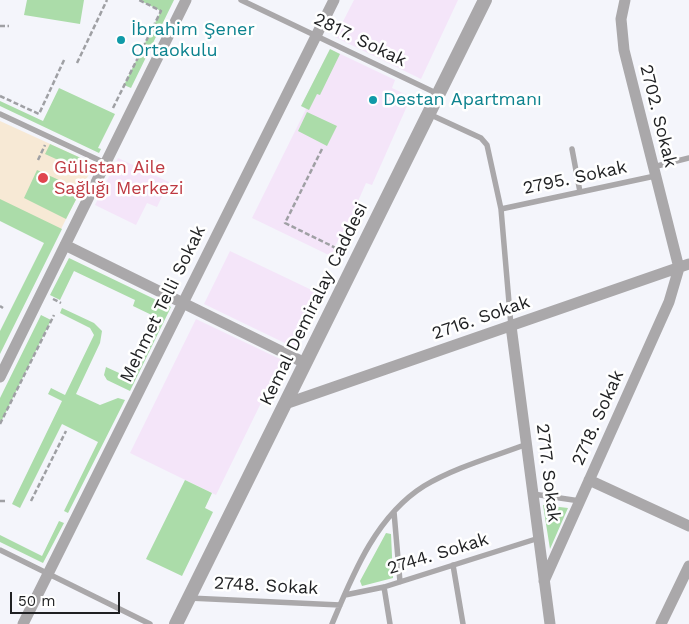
<!DOCTYPE html>
<html>
<head>
<meta charset="utf-8">
<style>
	body { margin:0 }
	#map { position:relative; width:689px; height:624px; overflow:hidden; background:#f4f5fb; font-family:"Work Sans",sans-serif }
	canvas { display:block }
	.scale { position:absolute; left:10px; top:592px; width:110px; height:22px; box-sizing:border-box; border:2px solid #1f2022; border-top:0; padding-left:6px; font-size:15px; line-height:18px; white-space:nowrap; color:#1f2022; -webkit-text-stroke:4px #fff; paint-order:stroke }
</style>
</head>
<body>
<div id="map">
<canvas width="689" height="624"></canvas>
<div class="scale">50 m</div>
</div>
<script>
const context = document.querySelector('canvas').getContext('2d');
context.lineJoin = 'round';
function paint(path, color) { context.fillStyle = color; context.fill(path, 'evenodd'); }
function trace(path, color, width, dash) { context.strokeStyle = color; context.lineWidth = width; context.lineCap = dash ? 'butt' : 'round'; context.setLineDash(dash || []); context.stroke(path); }
function label(font, color, halo, rows, align = 'center') {
  context.font = font + ' "Work Sans",sans-serif'; context.lineWidth = 5; context.setLineDash([]); context.textBaseline = 'middle'; context.strokeStyle = halo; context.fillStyle = color; for (const [text, x, y, turn = 0] of rows) {
    context.save(); context.translate(x, y); context.rotate((+turn || 0) * Math.PI / 180); context.textAlign = isNaN(turn) ? turn : align; if (halo) context.strokeText(text, 0, 0); context.fillText(text, 0, 0); context.restore();
  }
}
const commercial = new Path2D(`
	M354,0H458L421,79L335,37Z
	M330,49L395,80L392,88L411,97L372,185L366,183L341,240L339,239L335,246L342,250L337,259L252,218L306,109L301,106Z
	M118,158L169,182L157,207L147,203L136,225L95,205Z
	M230,251L320,294L295,348L204,304Z
	M196,319L282,360L216,495L130,453Z`);
const medical = new Path2D(`
	M0,121L94,164L59,233L0,204Z`);
const green = new Path2D(`
	M27,0H84L80,24L24,15Z
	M139,0H174L131,88L124,85L161,11Z
	M330,49L340,54L320,95L317,94L309,110L301,106Z
	M59,88L115,114L98,148L101,149L99,153L0,106V101L43,121Z
	M307,112L337,126L327,146L298,131Z
	M50,144L94,164L89,174L45,154Z
	M37,170L81,190L66,219L24,198Z
	M0,199L62,229L0,354V331L44,243L0,221Z
	M69,258L171,307L130,391L107,380L104,375L106,367L130,378L160,319L133,306L135,300L74,271L60,300L50,295Z
	M62,308L94,323L102,331L100,343L76,394L100,405L118,398L125,400L68,513L64,511L98,442L62,424L20,508L12,504L62,401L48,394L51,388L65,395L94,335L90,328L60,313Z
	M41,315L51,320L0,424V398Z
	M185,480L212,493L205,508L213,512L182,576L146,559Z
	M543,505L568,508L550,549Z
	M59,521L64,523L43,563L0,542V535L42,556Z
	M386,533L391,534L393,578L362,586L360,581Z`);
const path = new Path2D(`
	M0,26H9
	M77,63L107,0
	M0,96L39,114L65,58
	M113,108L161,11L139,0
	M322,149L285,223L344,252
	M38,160L45,145
	M53,299L61,303
	M0,306L3,308
	M0,424L54,315
	M0,501H5
	M31,501L66,431`);
const service = new Path2D(`
	M241,0L438,94
	M0,114L105,163
	M429,114L481,138L487,145L501,209L511,326
	M572,149L580,192
	M653,167L689,158
	M501,209L655,176
	M533,494L580,501
	M394,512L400,582
	M0,550L150,624
	M453,565L463,624
	M384,587L390,624
	M345,595L384,587L539,538
	M189,598L340,605
	M332,624C353,574 376,516 424,486C456,467 493,457 527,444`);
const minor = new Path2D(`
	M65,245L305,363
	M511,326L550,624
	M0,377L186,0
	M285,404L689,264
	M589,480L689,526
	M544,581L669,302L679,268L624,50L621,19L625,0
	M23,624L334,0
	M661,624L689,566`);
const tertiary = new Path2D(`
	M176,624L485,0`);
const markers = [
	[121,40,5,"#0f9aa8"],
	[373,100,5,"#0f9aa8"],
	[43,178,6,"#e0444e"]
];
const cultureNames = [
	["İbrahim Şener",131,30],
	["Ortaokulu",131,51],
	["Destan Apartmanı",383,100]
];
const streetNames = [
	["2817. Sokak",360,40,26],
	["2702. Sokak",658,116,76],
	["2795. Sokak",575,178,-12],
	["Mehmet Telli Sokak",163,304,-64],
	["Kemal Demiralay Caddesi",314,304,-64],
	["2716. Sokak",481,318,-19],
	["2718. Sokak",598,418,-66],
	["2717. Sokak",548,473,83],
	["2744. Sokak",438,554,-17],
	["2748. Sokak",266,586,3]
];
const healthNames = [
	["Gülistan Aile",54,168],
	["Sağlığı Merkezi",54,189]
];
paint(commercial, '#f4e5f9');
paint(medical, '#f7e9d5');
paint(green, '#abdca9');
trace(path, '#9fa0a4', 2.5, [5, 2.5]);
trace(service, '#aaa8aa', 5.5);
trace(minor, '#aaa8aa', 11);
trace(tertiary, '#aaa8aa', 14);
for (const [x, y, r, color] of markers) { const dot = new Path2D(); dot.arc(x, y, r, 0, 2 * Math.PI); context.fillStyle = color; context.fill(dot); trace(dot, '#fff', 2); }
label('18px', '#0d838f', '#fff', cultureNames, 'left');
label('18px', '#1f2022', '#fff', streetNames);
label('18px', '#be3a42', '#fff', healthNames, 'left');
</script>
</body>
</html>
